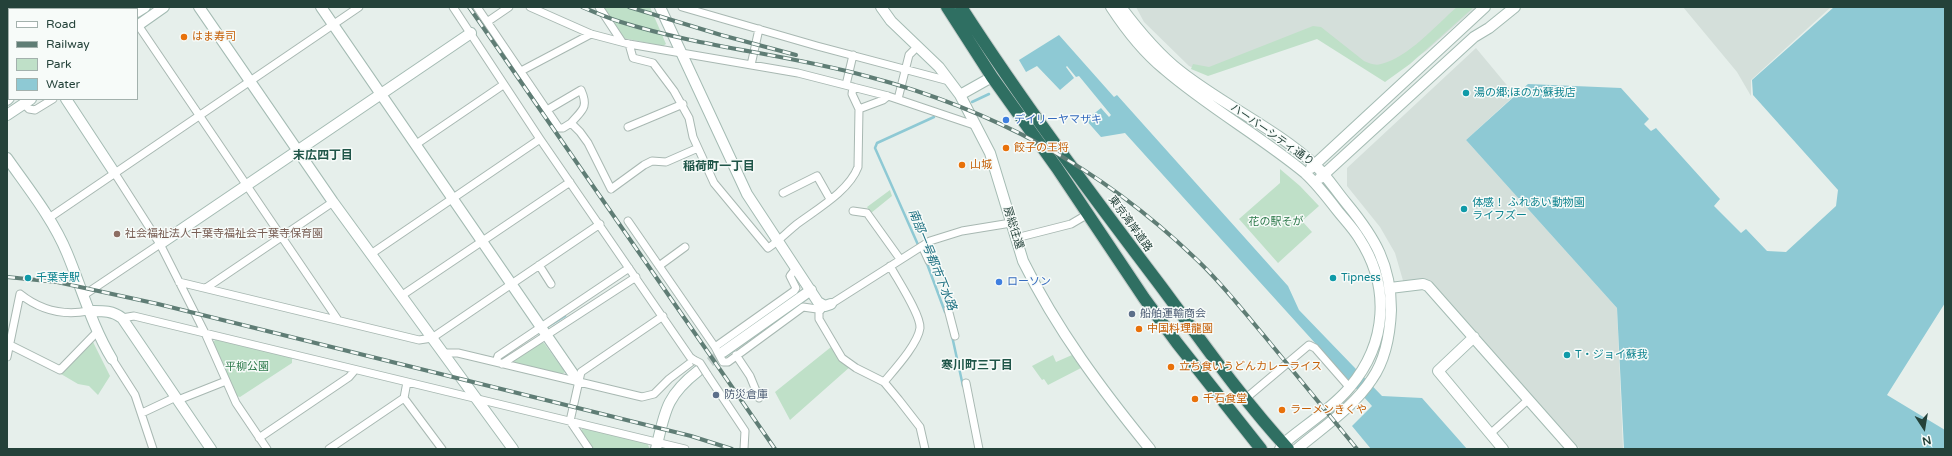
<!DOCTYPE html>
<html>
<head>
<meta charset="utf-8">
<style>
	body { margin:0 }
	#map { position:relative; width:1952px; height:456px; overflow:hidden; background:#e6efeb; font-family:"Varela Round",sans-serif }
	canvas { display:block }
	.frame { position:absolute; inset:0; border:8px solid #24423a; pointer-events:none }
	.legend { position:absolute; left:8px; top:8px; width:130px; height:92px; box-sizing:border-box; background:#f7fbf9; border:1px solid #a3b1ad; margin:0; padding:5px 7px; list-style:none; font-size:12px; color:#24423a }
	.legend li { display:flex; align-items:center; gap:8px; height:20px }
	.legend b { width:20px; border:1px solid #a3b1ad }
	.north { position:absolute; left:1904px; top:408px; width:40px; height:40px; -webkit-text-stroke:3px #f7fbf9; paint-order:stroke; rotate:168deg; font-size:11px; font-weight:700; line-height:16px; text-align:center; color:#24423a }
	.north::after { content:''; display:block; margin:auto; width:14px; height:18px; background:#24423a; clip-path:polygon(50% 0,100% 100%,50% 72%,0 100%) }
</style>
</head>
<body>
<div id="map">
<canvas width="1952" height="456"></canvas>
<div class="frame"></div>
<ul class="legend">
<li><b style="height:5px;background:#fff"></b>Road</li>
<li><b style="height:5px;background:#5f7d75"></b>Railway</li>
<li><b style="height:11px;background:#bfe0c8"></b>Park</li>
<li><b style="height:11px;background:#8ec9d4"></b>Water</li>
</ul>
<div class="north">N</div>
</div>
<script>
const context = document.querySelector('canvas').getContext('2d');
context.lineJoin = 'round';
function paint(path, color) { context.fillStyle = color; context.fill(path, 'evenodd'); }
function trace(path, color, width, dash) { context.strokeStyle = color; context.lineWidth = width; context.lineCap = dash ? 'butt' : 'round'; context.setLineDash(dash || []); context.stroke(path); }
function label(font, color, halo, rows, align = 'center') {
  context.font = font + ' "Varela Round","Noto Sans JP",sans-serif'; context.lineWidth = 3; context.setLineDash([]); context.textBaseline = 'middle'; context.strokeStyle = halo; context.fillStyle = color; for (const [text, x, y, turn = 0] of rows) {
    context.save(); context.translate(x, y); context.rotate((+turn || 0) * Math.PI / 180); context.textAlign = isNaN(turn) ? turn : align; if (halo) context.strokeText(text, 0, 0); context.fillText(text, 0, 0); context.restore();
  }
}
const built = new Path2D(`
	M1136,7H1476L1426,51L1383,80L1317,35L1208,75L1189,66L1144,22Z
	M1683,7H1831L1751,80V96L1737,72Z
	M1476,48L1515,95L1466,140L1617,308L1623,449H1580L1427,280L1404,284L1395,253L1380,227L1347,186V168Z`);
const green = new Path2D(`
	M603,7H650L666,44L663,46L623,38Z
	M1457,7H1474L1410,64L1385,82L1317,39L1208,76L1191,69L1193,64L1209,67L1313,26L1321,27L1364,61C1369,63 1375,66 1381,64C1408,58 1436,25 1457,7Z
	M1280,169L1300,186L1319,206L1302,221L1312,232L1278,263L1239,219L1280,183Z
	M890,190L892,196L871,213L867,207Z
	M216,339L292,357V363L240,397L236,396L213,342Z
	M90,342H93L110,376L98,395L89,386L78,384L61,374Z
	M539,342L544,343L565,372L561,375L515,364L513,360Z
	M831,347L851,366L790,420L775,392Z
	M1053,355L1056,362L1072,355L1081,368L1048,385L1044,379L1042,380L1032,366Z
	M582,428L647,443L650,449H593L581,432Z`);
const water = new Path2D(`
	M1834,7H1945V303L1887,395L1945,430V449H1624L1617,308L1466,140L1528,84L1621,88L1649,119L1644,124L1651,131L1656,128L1720,199L1714,206L1741,233L1746,229L1767,251L1786,252L1836,206L1838,190L1753,95L1752,80Z
	M1059,35L1114,97L1117,95L1288,286L1299,310L1382,396L1422,398L1467,449H1371L1352,426L1372,406L1125,133L1101,137L1086,120L1101,108L1109,117L1111,115L1079,76L1076,77L1067,66L1066,67L1074,78L1060,90L1037,66L1026,72L1019,60Z`);
const stream = new Path2D(`
	M972,102L989,94
	M919,247L875,148L877,143L934,117
	M926,261L945,312
	M547,327L565,316
	M952,336L963,386`);
const secondaryTunnel = new Path2D(`
	M698,371L723,352`);
const street = new Path2D(`
	M50,7L52,9
	M477,7L559,128H563L571,123L580,132L588,143L611,189L644,165L652,161L666,162L698,148
	M530,7L591,34L629,44L798,73L888,96L977,126
	M599,7L622,42
	M682,7L817,46L949,81
	M487,22L509,7
	M138,25L338,320
	M629,44L633,58L653,63L674,91L689,118L693,137L714,183L768,248C779,241 787,232 797,224C817,209 849,191 858,167L859,109L852,94L853,87
	M751,65L759,29
	M521,71L591,34
	M846,85L853,55
	M7,86L9,85
	M898,99L909,55L917,47
	M24,104L29,109L35,110L53,99
	M859,109L883,100L888,96
	M547,110L581,90C589,108 582,110 571,123
	M628,127L683,104
	M415,145L503,85
	M114,172L160,244L205,333L236,403L267,449
	M783,193L817,176L830,199
	M853,211L867,213L900,259
	M49,218L359,7
	M628,221L715,347
	M1016,238L1071,224L1088,214
	M922,246L929,261
	M371,254L540,139
	M539,265L551,284
	M659,266L685,247
	M796,268L790,276L796,288L794,291L715,347L723,362H728L803,307L817,309L825,306
	M179,282L419,340L432,338L600,224
	M206,288L333,202
	M84,295L160,244
	M401,296L570,182
	M831,304L930,241L962,231L1011,223
	M824,306L819,312V319L842,358L856,368L884,382L899,400L920,427L925,449
	M948,309L955,336
	M122,318L134,316L685,449
	M10,345L60,370L97,332
	M443,353H458L642,397L654,394L669,379L694,360L690,357L540,139L453,7
	M736,355L750,376L759,398
	M7,357L20,294C40,310 62,316 88,311
	M112,359L135,395L153,449
	M496,362L498,356L629,268
	M502,364L636,277
	M707,374L745,431L744,449
	M407,382L404,398L442,449
	M884,382C894,370 918,344 920,328C921,315 897,279 890,266
	M966,383L979,449
	M1245,399L1309,345L1315,348L1350,388
	M178,400L226,381
	M142,413L176,397
	M1490,434L1529,399
	M259,438L349,377L355,370
	M329,449L404,398
	M589,449L570,421L581,372L663,316`);
const secondary = new Path2D(`
	M199,7L333,202L513,449
	M321,7L578,381
	M660,7L747,194L818,302L825,306L831,304
	M881,7L891,21L939,67L960,95L990,153L1023,261C1057,330 1102,390 1150,449
	M1111,7C1126,30 1142,51 1164,69C1208,107 1260,136 1305,173C1317,184 1327,197 1337,210C1344,219 1353,228 1359,238C1391,287 1387,343 1350,387C1334,407 1303,427 1283,444L1280,449
	M1121,7C1139,31 1157,53 1180,71C1223,105 1275,128 1315,165C1327,176 1336,191 1347,204C1375,238 1391,265 1391,310C1390,335 1386,359 1372,379C1353,408 1323,427 1297,449
	M137,12L145,7
	M137,26L164,7
	M960,95L992,77
	M66,99L114,172
	M7,100L9,98
	M7,115L31,99
	M7,158C28,188 53,219 67,253C82,289 92,326 112,359
	M1311,168L1485,7
	M1320,178L1474,37L1489,28L1515,7
	M160,244L471,33
	M1390,288L1423,284L1428,286L1572,449
	M88,311C101,311 112,310 122,318L211,449
	M1474,337L1438,371L1503,449
	M723,352L811,290
	M656,449C665,411 666,396 698,371`);
const highway = new Path2D(`
	M947,7L992,77L1057,168L1144,298L1177,343L1261,449
	M961,7C1023,103 1091,194 1160,285C1201,340 1241,398 1288,449`);
const rail = new Path2D(`
	M469,7L775,449
	M582,7C594,12 607,18 621,22C700,47 785,54 866,76C992,109 1100,167 1195,258C1221,282 1243,311 1266,338C1296,375 1327,412 1357,449
	M629,7L721,35L796,55
	M7,277L57,282L158,304L691,436L732,449`);
const streetBridge = new Path2D(`
	M694,360L700,363L707,374`);
const markers = [
	[184,37,4,"#e8710a"],
	[1466,93,4,"#0f9aa8"],
	[1006,120,4,"#3f7fe0"],
	[1006,148,4,"#e8710a"],
	[962,165,4,"#e8710a"],
	[1464,209,4,"#0f9aa8"],
	[117,234,4,"#8d6e63"],
	[28,278,4,"#0f9aa8"],
	[1333,278,4,"#0f9aa8"],
	[999,282,4,"#3f7fe0"],
	[1132,314,4,"#5c6f8a"],
	[1139,329,4,"#e8710a"],
	[1567,355,4,"#0f9aa8"],
	[1171,367,4,"#e8710a"],
	[716,395,4,"#5c6f8a"],
	[1195,399,4,"#e8710a"],
	[1282,410,4,"#e8710a"]
];
const foodNames = [
	["はま寿司",192,37],
	["餃子の王将",1014,148],
	["山城",970,165],
	["中国料理龍園",1147,329],
	["立ち食いうどんカレーライス",1179,367],
	["千石食堂",1203,399],
	["ラーメンきくや",1290,410]
];
const cultureNames = [
	["湯の郷;ほのか蘇我店",1474,93],
	["体感！ ふれあい動物園",1472,203],
	["ライフズー",1472,216],
	["千葉寺駅",36,278],
	["Tipness",1341,278],
	["T・ジョイ蘇我",1575,355]
];
const shopNames = [
	["デイリーヤマザキ",1014,120],
	["ローソン",1007,282]
];
const streetNames = [
	["ハーバーシティ通り",1272,135,35],
	["東京湾岸道路",1130,224,54],
	["房総往還",1013,228,73]
];
const parkNames = [
	["花の駅そが",1276,222],
	["平柳公園",247,367]
];
const educationNames = [
	["社会福祉法人千葉寺福祉会千葉寺保育園",125,234]
];
const serviceNames = [
	["船舶運輸商会",1140,314],
	["防災倉庫",724,395]
];
const neighbourhoodNames = [
	["末広四丁目",323,156],
	["稲荷町一丁目",719,167],
	["寒川町三丁目",977,366]
];
const waterNames = [
	["南部一号都市下水路",932,260,68]
];
paint(built, '#d4dfda');
paint(green, '#bfe0c8');
paint(water, '#8ec9d4');
trace(stream, '#8ec9d4', 2.5);
trace(secondaryTunnel, '#bfccc8', 10, [10, 5]);
trace(street, '#a8b8b2', 9);
trace(secondary, '#a4bbb3', 12);
trace(highway, '#c2cac8', 14);
trace(street, '#fff', 7);
trace(secondary, '#fff', 10);
trace(highway, '#2f6f62', 12);
trace(rail, '#5f7d75', 4);
trace(rail, '#f7fbf9', 2.5, [8]);
trace(streetBridge, '#a8b8b2', 9, []);
trace(streetBridge, '#fff', 7);
for (const [x, y, r, color] of markers) { const dot = new Path2D(); dot.arc(x, y, r, 0, 2 * Math.PI); context.fillStyle = color; context.fill(dot); trace(dot, '#f7fbf9', 1.5); }
label('11px', '#c56008', '#f7fbf9', foodNames, 'left');
label('11px', '#0d838f', '#f7fbf9', cultureNames, 'left');
label('11px', '#366cbe', '#f7fbf9', shopNames, 'left');
label('11px', '#24423a', '#f7fbf9', streetNames);
label('11px', '#2d7a4b', '#f7fbf9', parkNames);
label('11px', '#785e54', '#f7fbf9', educationNames, 'left');
label('11px', '#4e5e75', '#f7fbf9', serviceNames, 'left');
label('bold 12px', '#1f5548', '#f7fbf9', neighbourhoodNames);
label('italic 12px', '#1c6f80', '#f7fbf9', waterNames);
</script>
</body>
</html>
